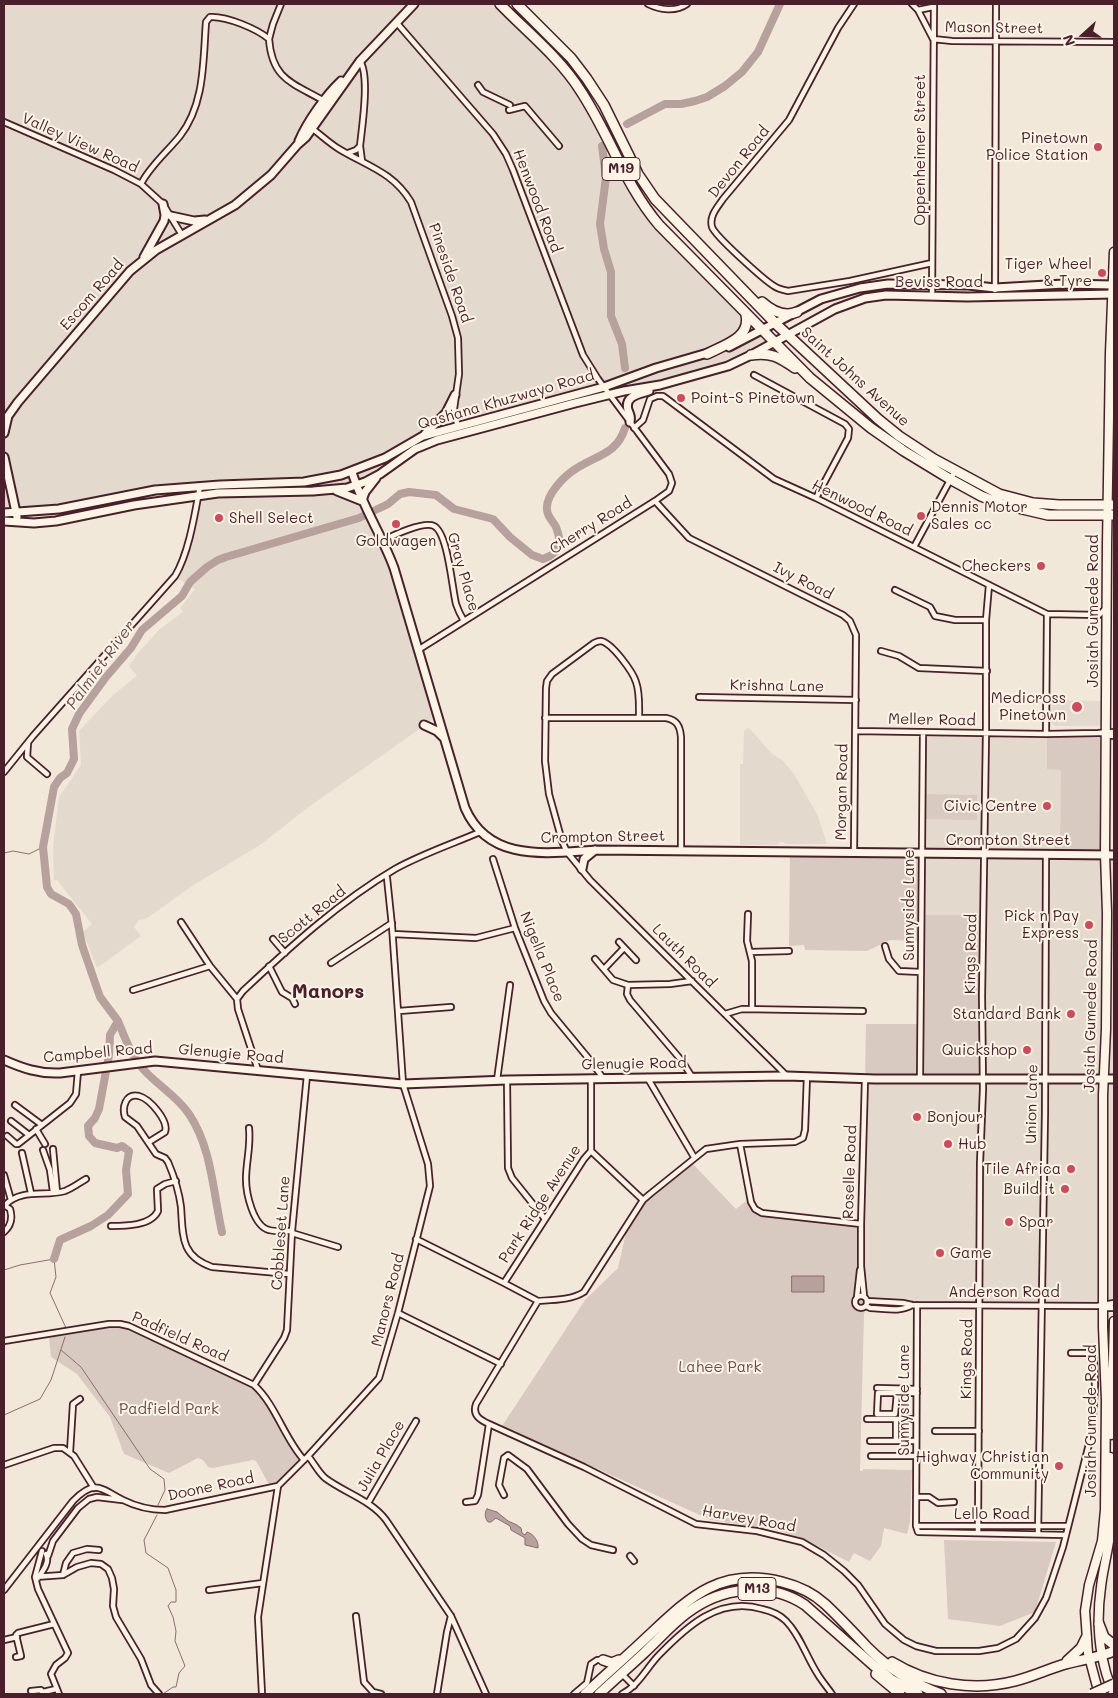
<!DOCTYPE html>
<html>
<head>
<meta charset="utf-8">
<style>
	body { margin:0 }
	#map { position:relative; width:1118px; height:1698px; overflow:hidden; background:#f1e8da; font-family:Mali,sans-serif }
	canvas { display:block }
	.frame { position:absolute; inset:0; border:5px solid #4a1f2b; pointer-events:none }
	.north { position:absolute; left:1058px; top:10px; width:50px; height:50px; -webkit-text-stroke:4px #fcf5e5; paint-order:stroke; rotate:250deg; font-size:14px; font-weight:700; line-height:20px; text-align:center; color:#4a1f2b }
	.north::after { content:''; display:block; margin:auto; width:18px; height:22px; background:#4a1f2b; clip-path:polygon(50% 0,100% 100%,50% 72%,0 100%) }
</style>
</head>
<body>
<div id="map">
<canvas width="1118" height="1698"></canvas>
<div class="frame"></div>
<div class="north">N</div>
</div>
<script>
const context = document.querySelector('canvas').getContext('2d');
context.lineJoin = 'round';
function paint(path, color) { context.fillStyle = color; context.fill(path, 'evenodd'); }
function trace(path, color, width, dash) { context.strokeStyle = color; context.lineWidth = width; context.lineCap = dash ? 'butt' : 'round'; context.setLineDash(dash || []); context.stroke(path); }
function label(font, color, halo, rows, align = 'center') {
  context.font = font + ' Mali,sans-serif'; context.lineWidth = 4; context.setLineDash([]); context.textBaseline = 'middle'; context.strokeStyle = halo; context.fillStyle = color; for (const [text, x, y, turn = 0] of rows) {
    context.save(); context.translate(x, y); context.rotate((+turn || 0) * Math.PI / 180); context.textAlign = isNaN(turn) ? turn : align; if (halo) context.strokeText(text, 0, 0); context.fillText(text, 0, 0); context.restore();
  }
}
const built = new Path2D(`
	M4,4H499L570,76L635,195L774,342L728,366L437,439L356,485L383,541L438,716L310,806L260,845L192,886L146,919L139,920L134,927L141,936L97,968L84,935V931L92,924L57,880H54L53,847L59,797L81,765L79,731L113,695L137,676L129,666L137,654L160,629L183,612L180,608L195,589L175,577L180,569L200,490L132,499L53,516L4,520Z
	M1052,700L1102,701V723L1099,726H1055L1051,723Z
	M748,728L751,730L771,753L783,761L794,774L817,814L827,844H785L784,842H780L777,845H740V764H743L744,731Z
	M923,732L1047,734L1061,770L1060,838L1114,855V1303L1097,1305H912L868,1301L861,1295V1224L865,1079L920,1078Z`);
const green = new Path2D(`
	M1047,734H1105V855L1054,854L1055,838L1060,837L1061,770L1047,769Z
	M925,794L977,795V820L924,819Z
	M790,852L922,853L921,915H984L983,1079H865L866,1024H921V941L890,940L867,951L805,950L804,945L789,946Z
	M690,1161L736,1209L750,1198L753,1206L762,1212L861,1224V1295L865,1297L868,1301L864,1314L860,1471H863V1469L912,1470L910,1522L907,1534L884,1528L881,1546L870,1561L854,1553L849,1562L802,1538L772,1529L711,1520L502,1426L585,1300L618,1268L628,1224L643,1201Z
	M109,1326L123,1327L134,1330L254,1386L263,1396L298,1457V1460C292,1470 281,1483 270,1486L256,1461L253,1460L213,1468L208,1467L203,1460L198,1458L169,1473L124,1454L110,1417L77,1374L51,1357L49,1337L55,1335Z
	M944,1540L1056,1542L1035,1612L1000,1626L948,1619Z`);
const water = new Path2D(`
	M792,1276H824V1292H792Z
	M487,1509L497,1512L508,1521L517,1525L521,1528L522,1533L525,1535L527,1532C534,1534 539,1542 538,1548L525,1545V1538L511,1530L510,1526L496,1518L491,1522H488C485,1519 484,1512 487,1509Z`);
const stream = new Path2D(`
	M4,853L13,851L29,854L43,847
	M4,1270L20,1265L54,1259L56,1277L50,1293L66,1328
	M61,1350L81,1367L150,1469L164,1479L165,1490L158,1505
	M4,1415L40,1399L51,1380L65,1337
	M157,1515L144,1540L146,1553L168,1568L176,1590V1602H171L168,1606L173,1617L176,1631L175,1641L185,1666L179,1673L176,1687H173L163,1694`);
const river = new Path2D(`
	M627,124L665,104H681L695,101L707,97L725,86L742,72L758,52L780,4
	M602,146L606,177L600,224L604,249L611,272V316L622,344L625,368
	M118,1021C125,1038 131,1055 143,1069C157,1085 177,1096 189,1114C212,1148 213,1193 222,1232
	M54,1259L60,1240L91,1226L108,1215L128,1194L126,1170L129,1151L122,1146L117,1148L95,1143L89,1136L88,1126L95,1118L99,1109L109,1055L110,1035L118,1021L100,997L82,945L76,914L69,904L51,894L47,887L43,847L54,787L60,778L67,773L74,759L72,729L79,714L106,677L131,648L142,630L182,596L190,582L207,567L218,560L226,557L359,518L388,504L400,494L409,492L436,495L454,509L493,519L510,537L532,555L543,559L550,556L555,552L560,542C559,537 558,532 556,527C553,521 548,518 547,510C545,495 565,475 577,468C597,455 617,454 625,428`);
const street = new Path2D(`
	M648,4C660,10 676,12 687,4
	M854,4L838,28L789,120L723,199C717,208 709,216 712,227C715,236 764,280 774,286C778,289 783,290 788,291L850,281L932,263
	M912,4L918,10L933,39L952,41L1114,42
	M918,10L933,7
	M396,22L493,134L506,154L513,170L583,355L598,379L669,474L672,483L669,491L655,501L418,650
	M269,39L273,24L281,4
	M478,85L483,92L510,105
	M509,110L525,106L559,146
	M4,122L114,170L141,184L163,204L182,235
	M310,127C320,134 329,143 339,149C367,166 393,172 411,202L452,316L458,338L459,374L454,409L458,428
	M360,146L362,161
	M348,153L356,150L360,146C362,127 370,76 360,61
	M141,184C150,166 167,152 180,136C205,104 203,61 206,22L210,17C227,16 257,29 269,39C272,80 293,83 324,101
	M995,290L996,4
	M932,297L934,4
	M754,375L845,424L849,429L848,438L816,498
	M634,428L643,420L650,399L657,396H663L774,479L816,498L1047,614L1099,615L1106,608
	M655,501L689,538L843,615L850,621L856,635L854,852
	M383,541C393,535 424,521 434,526C448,533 452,588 456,604C458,610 461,616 464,621
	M914,547L955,471
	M895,590L930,607L935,616L955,620H986
	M881,651L899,656L919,668L987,671
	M699,697L856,700
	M545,718H666C677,720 680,726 681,737V850
	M639,718C639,706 640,693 636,682C633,672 612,643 601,641C598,641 596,642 594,643L552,674L547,681L546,688L545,761L549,794L562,841L567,852L590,880L787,1076
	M855,731L1046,734L1098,733L1114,732
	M1046,734L1047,614
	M1104,735L1114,736
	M28,743L27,757L47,774
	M4,772L33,736L175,576C189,553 195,513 200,486
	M493,859L515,928L544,1001L551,1013L589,1059L603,1078
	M748,914L747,941L752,961V1009
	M181,922L210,966L237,999
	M393,934L476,938L515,928
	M273,939L285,953
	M619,942L636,960
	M885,946L889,959L899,971L921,972
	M750,952L789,951
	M595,959L613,980L628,985
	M331,963L392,923
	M269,966L282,992L292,998L295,1004
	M604,969L624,948
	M133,990L210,966
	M399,1011L451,1007
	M725,1014L742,1009L863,1011
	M258,1070L238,1009L237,999L243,991C290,947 339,902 395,869C422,854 452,844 480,832
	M807,1076L805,1130L803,1138L795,1142L740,1144L706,1149L650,1194L643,1200L584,1292C572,1300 552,1300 538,1301L476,1404C472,1415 480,1420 489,1424L584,1467L696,1524L757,1531L802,1542L824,1555L844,1571L858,1585L885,1624L904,1640L916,1646L936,1651H979L998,1648L1016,1639L1035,1618L1046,1598L1063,1547L1092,1432L1095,1386L1094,1358L1091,1353H1071
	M647,1077L694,1157
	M692,1077L682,1061L630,1000L627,994L628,985L670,984L692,981
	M920,1078L923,732
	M497,1080L510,985
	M507,1080L508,1168L512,1178L545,1219
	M15,1105L42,1125
	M11,1121L29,1135
	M249,1128C251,1146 246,1162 246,1179C246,1193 253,1226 269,1230C276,1232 285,1231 292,1231
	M36,1129L45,1144
	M7,1136L16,1144H18L70,1103L76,1094L78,1071
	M149,1142L165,1132C169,1121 150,1099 139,1096C125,1093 122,1108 125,1117L137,1126L156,1154L165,1158L168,1162C174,1176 179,1191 181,1207C183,1235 180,1256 212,1267L289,1274
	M740,1144L751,1202L755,1209L762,1213L861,1224
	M53,1149L57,1192
	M43,1150L50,1170L53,1192
	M591,1151L643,1200
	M22,1153L31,1193
	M4,1175L11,1200
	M4,1205L10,1209C13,1219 11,1226 4,1232
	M5,1205C22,1188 45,1197 65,1191C73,1188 79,1183 86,1179
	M111,1226C125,1226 151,1226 158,1211L157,1189L165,1184L176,1181
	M292,1233L338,1247
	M416,1239L504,1283L538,1301
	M504,1283L584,1159L591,1151V1078
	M855 1302a6 6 0 1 1 12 0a6 6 0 1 1-12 0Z
	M864,1296L861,1266V1224L865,1079
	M857,1297L860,1270
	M867,1301L903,1303L912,1305L1097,1306L1114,1303
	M917,1305L916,1526L918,1532L1066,1535
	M866,1306L870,1308C883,1308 900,1313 912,1305
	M1103,1308H1114
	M398,1313L501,1364
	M4,1341L109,1324H120L129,1326L254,1385C276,1405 284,1438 304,1460
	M254,1385L284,1338L287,1330L292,1231L307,1075
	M877,1388L917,1389
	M897,1393L895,1414H877L878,1393H917
	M867,1419H916
	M896,1419V1441
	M935,1431H979
	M870,1441H916
	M70,1452L73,1404L80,1399
	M308,1456C314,1463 318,1472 325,1478C345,1493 371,1500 386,1520L451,1616L486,1694
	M871,1456H916
	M4,1465L54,1448H63L74,1456L94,1488
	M504,1495L499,1485L504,1458L508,1455L527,1469L568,1524L582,1539L591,1545L613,1550
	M916,1497H929L938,1503L954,1502
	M466,1502L475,1501L478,1495L489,1424
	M368,1503L416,1421
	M916,1526H1068
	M978,1533L980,1163L983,1089L982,996L986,733V620L989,585
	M1038,1534L1045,1113L1046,854
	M42,1551L35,1577L38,1589L68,1653L65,1658L56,1665L51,1674L59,1694
	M48,1556L53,1541L78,1508L89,1499L97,1497L122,1500
	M630,1556L634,1561
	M63,1575L66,1563L73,1553L87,1549L99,1550
	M35,1577L63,1575L77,1567L91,1563L101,1564L108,1569L112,1578L114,1589L113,1606L116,1617L141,1659L151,1685L159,1694
	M38,1578C43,1571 50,1562 46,1554
	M4,1590L73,1501C95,1479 100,1488 123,1500C135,1506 151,1510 165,1510L278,1486
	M209,1590L263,1583
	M356,1616L364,1682L373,1692L381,1694
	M4,1640L17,1637
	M16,1657L21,1656L16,1635L18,1633L54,1624
	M622,1674L634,1686
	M31,1691L41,1690L43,1694
	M43,1692L56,1689
	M262,1694L258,1617L278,1486L308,1456L379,1378L398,1313L430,1186L428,1164L403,1084L392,926L387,878L386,875
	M437,1694L447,1632L451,1616
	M574,1694L587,1683L591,1664L597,1660H603
	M622,1694C638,1686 646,1669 658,1656C686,1627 719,1596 762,1609C771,1611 779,1614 786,1621C800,1635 806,1656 817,1673C821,1680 827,1687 832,1694`);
const secondary = new Path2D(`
	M299,141C307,122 326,95 341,81
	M171,216L194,221L205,220
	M144,257L164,221L165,215L163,204
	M729,347L821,299L860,288L888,284L968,285L995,288L1064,284L1114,285
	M630,422C631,417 630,415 628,410C624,396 639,394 649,391
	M4,433L8,416L18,402L130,271L156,250L235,205L271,175L298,144L306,137L360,61L414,4
	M425,434L446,413L455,395
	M4,457L17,517
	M352,472C362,506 382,535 394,568L465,808C489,863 547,853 596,850L1114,855
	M337,491L362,501
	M362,501L365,492L376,478
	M4,513L59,509L155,490L220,485L304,482L341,475L385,458L423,436L604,387L656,368L711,352
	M4,521L34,523L56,521L134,505L218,493L313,491L347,488L365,482L380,474L415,449L437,440L575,403L624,391L660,385L728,366L751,355L835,309L865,298L886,295L967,297L1114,294
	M424,725L437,731L443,737
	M582,869L584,859L595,850
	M4,1060C22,1068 39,1074 60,1073L155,1061L403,1084L507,1080L787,1076L875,1079H1114`);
const primary = new Path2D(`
	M1111,1435L1114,1321
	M1110,1457C1111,1482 1113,1508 1110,1534C1108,1552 1103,1569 1101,1587C1096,1622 1099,1658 1112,1690
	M1099,1694L1088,1653L1085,1611L1089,1585L1102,1541L1105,1510L1106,1400L1103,1327V1095L1106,1029L1107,913L1105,854L1107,545L1110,353L1114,252`);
const highway = new Path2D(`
	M500,4C527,32 559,57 580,90C610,135 623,182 659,225L810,378L871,428L904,451L950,479L981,496L1001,504L1048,515H1114
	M517,4L571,58L587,79L604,105L638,174L655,199L776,324L878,419L899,436L934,459L999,494L1033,503L1059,505H1114
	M762,302C772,311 785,317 797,312
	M707,354C724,345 751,338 746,315
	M751,355C771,352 779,357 795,368
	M1099,1624L1104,1637L1114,1645
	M603,1660L612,1663L619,1660
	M1067,1661L1081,1648L1086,1638
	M892,1662C928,1684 973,1692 1015,1681C1031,1677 1046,1670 1062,1665C1079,1660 1098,1658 1114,1651
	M876,1674L900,1694
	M585,1694C605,1675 626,1657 646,1638C688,1599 719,1566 782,1582C798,1586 813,1593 825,1604C840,1618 854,1633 868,1648C888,1668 914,1684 941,1694
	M599,1694C614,1680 629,1667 644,1653C658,1640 671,1625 687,1613C721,1587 768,1581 805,1605L873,1665L892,1680L918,1694`);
const highwayBridge = new Path2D(`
	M1092,1694L1114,1684
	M1113,1694H1114`);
const markers = [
	[1098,147,5,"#d1495b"],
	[1102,273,5,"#d1495b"],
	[681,398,5,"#d1495b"],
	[921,516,5,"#d1495b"],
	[219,518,5,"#d1495b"],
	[396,524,5,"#d1495b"],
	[1041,566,5,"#d1495b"],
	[1077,707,6,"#d1495b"],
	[1047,806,5,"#d1495b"],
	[1089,925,5,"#d1495b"],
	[1071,1014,5,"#d1495b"],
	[1027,1050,5,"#d1495b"],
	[917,1117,5,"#d1495b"],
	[948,1144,5,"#d1495b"],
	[1071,1169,5,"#d1495b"],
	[1065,1189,5,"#d1495b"],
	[1009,1222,5,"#d1495b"],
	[940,1253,5,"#d1495b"],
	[1059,1466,5,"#d1495b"]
];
const shields = [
	[621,169,38],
	[757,1589,38]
];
const shieldNames = [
	["M19",621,169],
	["M13",757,1589]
];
const streetNames = [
	["Mason Street",994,28,1],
	["Valley View Road",80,143,24],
	["Oppenheimer Street",920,150,-90],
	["Devon Road",739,162,-51],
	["Henwood Road",537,201,69],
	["Pineside Road",450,273,71],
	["Beviss Road",939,282],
	["Escom Road",92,295,-49],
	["Saint Johns Avenue",855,377,42],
	["Qashana Khuzwayo Road",506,400,-16],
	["Henwood Road",862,508,26],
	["Cherry Road",591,526,-32],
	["Gray Place",463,572,74],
	["Ivy Road",803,581,27],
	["Josiah Gumede Road",1093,611,-90],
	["Krishna Lane",777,686,1],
	["Meller Road",932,720,1],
	["Morgan Road",842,792,-89],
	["Crompton Street",603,837,-1],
	["Crompton Street",1008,840],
	["Sunnyside Lane",909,905,-90],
	["Scott Road",312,915,-39],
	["Kings Road",971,954,-89],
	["Lauth Road",684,956,45],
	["Nigella Place",542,957,68],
	["Josiah Gumede Road",1091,1016,-89],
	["Campbell Road",98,1053,-5],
	["Glenugie Road",231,1054,5],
	["Glenugie Road",634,1064,-1],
	["Union Lane",1032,1104,-89],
	["Roselle Road",850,1172,-88],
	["Park Ridge Avenue",540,1204,-57],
	["Cobbleset Lane",281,1233,-86],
	["Anderson Road",1004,1292],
	["Manors Road",388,1300,-76],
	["Padfield Road",180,1337,24],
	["Kings Road",967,1359,-89],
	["Sunnyside Lane",904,1400,-90],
	["Josiah Gumede Road",1091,1421,-90],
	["Julia Place",381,1456,-60],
	["Doone Road",211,1487,-12],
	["Lello Road",992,1514],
	["Harvey Road",749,1519,10]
];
const poiNames = [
	["Pinetown",1088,138],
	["Police Station",1088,155],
	["Tiger Wheel",1092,264],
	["& Tyre",1092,281],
	["Point-S Pinetown",691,398,"left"],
	["Dennis Motor",931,507,"left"],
	["Sales cc",931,524,"left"],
	["Shell Select",229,518,"left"],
	["Goldwagen",396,541,"center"],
	["Checkers",1031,566],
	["Medicross",1066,698],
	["Pinetown",1066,715],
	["Civic Centre",1037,806],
	["Pick n Pay",1079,916],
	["Express",1079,933],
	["Standard Bank",1061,1014],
	["Quickshop",1017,1050],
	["Bonjour",927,1117,"left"],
	["Hub",958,1144,"left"],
	["Tile Africa",1061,1169],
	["Build it",1055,1189],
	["Spar",1019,1222,"left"],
	["Game",950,1253,"left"],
	["Highway Christian",1049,1457],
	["Community",1049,1474]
];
const parkNames = [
	["Lahee Park",720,1367],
	["Padfield Park",169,1409]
];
const waterNames = [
	["Palmiet River",101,665,-54]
];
const districtNames = [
	["Manors",328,992]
];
paint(built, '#e4d9cd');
paint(green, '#d8cac0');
paint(water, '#b6a19c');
trace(water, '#8b6d6f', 1);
trace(stream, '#8b6d6f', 1);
trace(river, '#b6a19c', 8);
trace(street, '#4a1f2b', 8);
trace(secondary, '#4a1f2b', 11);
trace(primary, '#4a1f2b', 11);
trace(highway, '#4a1f2b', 12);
trace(street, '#fcf5e5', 4.5);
trace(secondary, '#fcf5e5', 7);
trace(primary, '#fcf5e5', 8);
trace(highway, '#fcf5e5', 9);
trace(highwayBridge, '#4a1f2b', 12, []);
trace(highwayBridge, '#fcf5e5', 9);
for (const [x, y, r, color] of markers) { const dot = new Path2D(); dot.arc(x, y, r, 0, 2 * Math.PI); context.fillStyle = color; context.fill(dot); trace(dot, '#fcf5e5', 2); }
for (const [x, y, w] of shields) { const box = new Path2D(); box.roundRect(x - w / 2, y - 11.5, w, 23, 4); context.fillStyle = '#fcf5e5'; context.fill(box); trace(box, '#4a1f2b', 1); }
label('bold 14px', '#4a1f2b', null, shieldNames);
label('15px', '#4a1f2b', '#fcf5e5', streetNames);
label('15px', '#4a1f2b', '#fcf5e5', poiNames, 'right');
label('15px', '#6e4a50', '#fcf5e5', parkNames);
label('italic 16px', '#704c53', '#fcf5e5', waterNames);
label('bold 20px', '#4a1f2b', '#fcf5e5', districtNames);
</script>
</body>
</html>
